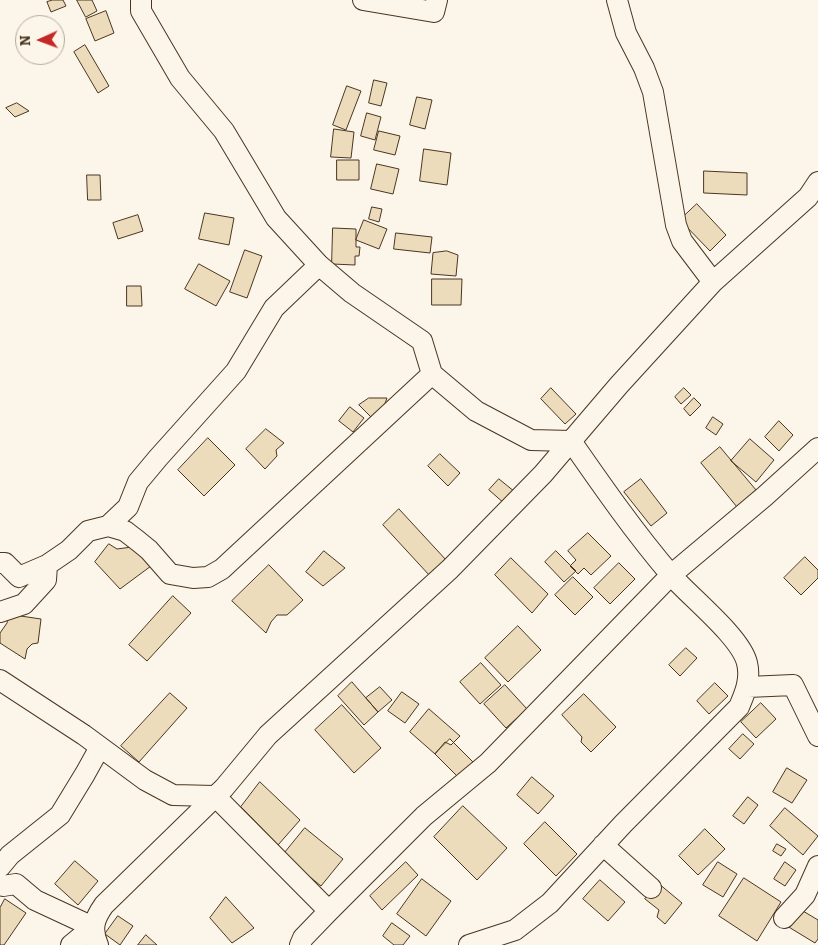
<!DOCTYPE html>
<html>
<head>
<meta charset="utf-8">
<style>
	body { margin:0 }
	#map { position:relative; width:818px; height:945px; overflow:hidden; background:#fbf6e9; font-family:Bitter,serif }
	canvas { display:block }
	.north { position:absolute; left:15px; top:15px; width:50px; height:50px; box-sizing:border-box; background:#fbf6e9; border:1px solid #b4a999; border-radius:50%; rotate:268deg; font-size:14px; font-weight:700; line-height:20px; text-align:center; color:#4a3520 }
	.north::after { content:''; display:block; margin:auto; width:18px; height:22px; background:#c62828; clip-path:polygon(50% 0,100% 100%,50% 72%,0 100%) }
</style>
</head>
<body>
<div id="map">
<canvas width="818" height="945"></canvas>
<div class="north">N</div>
</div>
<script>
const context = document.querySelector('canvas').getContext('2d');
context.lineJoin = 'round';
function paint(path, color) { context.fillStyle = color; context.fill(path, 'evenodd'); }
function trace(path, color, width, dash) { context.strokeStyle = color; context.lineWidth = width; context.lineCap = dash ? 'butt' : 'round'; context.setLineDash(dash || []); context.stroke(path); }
const building = new Path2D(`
	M53,0H63L66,6L51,12L47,2Z
	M77,0H92L97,11L86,17Z
	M106,11L114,33L95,41L86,19Z
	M85,45L109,86L98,93L74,52Z
	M374,80L387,83L381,106L369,103Z
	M347,86L361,91L346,130L333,125Z
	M417,97L432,100L425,129L410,125Z
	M17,103L29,111L15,117L6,108Z
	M367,113L381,117L375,140L361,136Z
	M334,129L354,132L351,158L331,157Z
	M379,131L400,136L395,155L374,150Z
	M424,149L451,153L447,185L420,181Z
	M337,160H359V180H337Z
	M377,164L399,169L393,194L371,189Z
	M704,171L747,173V195L704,193Z
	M87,175H100L101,200H88Z
	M697,204L726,235L710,251L680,220Z
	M372,207L382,209L379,222L369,219Z
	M205,213L234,218L229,245L199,239Z
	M138,215L143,231L118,239L113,223Z
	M364,220L387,229L379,249L356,240Z
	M333,228L356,229V247H360L359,256H355V265L332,264Z
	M396,233L432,237L430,253L394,249Z
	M245,250L262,256L247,298L230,292Z
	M447,251L458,255L456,276L431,274L433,253Z
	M199,264L230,281L216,306L185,289Z
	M432,279H462L461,305H432Z
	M127,286H141L142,306H127Z
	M551,388L576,414L565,424L541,399Z
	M684,388L691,395L681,404L675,397Z
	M369,398H387L383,409L372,418L359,405Z
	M694,398L701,405L690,416L684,409Z
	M350,407L364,418L353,432L339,421Z
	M713,417L723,424L716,435L706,428Z
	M779,421L793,435L779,451L765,437Z
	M266,429L284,443L276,450L277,456L265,469L246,449Z
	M208,438L235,465L204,496L178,470Z
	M750,439L774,460L756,482L731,461Z
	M720,447L756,490L737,507L701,463Z
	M440,454L460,473L448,486L428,466Z
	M499,479L515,492L505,504L489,490Z
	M641,479L667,513L651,526L624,492Z
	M399,509L447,561L430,576L383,525Z
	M588,533L611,556L591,575L584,568L578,574L570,566L576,560L568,551Z
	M109,544L117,549L132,547L151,566L120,589L95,562Z
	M324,551L345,568L323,586L306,572Z
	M556,551L576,571L564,582L545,562Z
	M805,557L818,570V578L801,595L784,578Z
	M511,558L548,594L532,613L495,575Z
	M619,563L635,579L610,604L594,588Z
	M269,565L303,600L287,615H277L271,622L266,633L232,601Z
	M573,577L593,597L575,615L555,595Z
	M173,596L191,613L147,661L129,645Z
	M7,614L41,619L38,643L32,644L27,649L25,659L0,643V633L7,623Z
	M518,626L541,650L508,682L485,658Z
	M686,648L697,658L680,676L669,665Z
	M481,663L501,685L480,704L460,682Z
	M352,682L378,712L364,725L338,696Z
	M715,683L728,696L709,714L697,701Z
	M505,685L527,709L506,728L484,704Z
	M380,687L392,700L378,712L366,698Z
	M402,692L419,704L405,723L388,711Z
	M170,693L187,708L139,762L121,746Z
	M584,694L616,727L591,752L581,742L582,737L562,715Z
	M761,703L776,719L756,738L741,722Z
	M342,705L381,748L354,773L315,730Z
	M429,709L460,736L451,745L445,742L435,754L410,732Z
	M743,734L754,744L740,759L729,749Z
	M450,739L474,763L459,778L435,754Z
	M787,768L807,780L792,803L773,792Z
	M532,777L554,796L538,814L517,795Z
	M260,782L300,820L278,845L241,807Z
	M748,797L758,805L744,824L733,816Z
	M463,806L507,848L477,880L434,837Z
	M785,808L818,836L803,855L770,826Z
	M545,822L577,854L556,876L524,844Z
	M305,828L343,859L321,886L283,855Z
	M705,829L725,849L698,875L679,856Z
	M777,844L786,849L781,856L773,851Z
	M75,861L98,881L78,905L55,884Z
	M406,862L418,875L382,910L370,896Z
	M718,862L737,874L723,897L703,885Z
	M785,862L796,870L785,886L774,879Z
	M744,878L781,902L757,941L719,916Z
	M422,879L451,901L426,936L397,914Z
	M600,880L625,902L608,921L583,899Z
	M658,883L682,903L665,924L657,917L659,910L645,899Z
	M226,897L254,928L232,943L210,918Z
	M5,899L26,913L4,945H0V908Z
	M798,908L818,920V939L815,943L787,926Z
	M118,916L133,926L120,945L105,934Z
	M392,923L410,936L403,945H394L383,936Z
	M146,935L157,945H138Z`);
const minor = new Path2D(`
	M141,0V11L180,78L224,131L276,218L319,265L352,293L422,341L432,374L476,411L531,440L571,441C603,487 635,533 671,575C690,597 741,637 747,663C751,679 745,693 739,707L623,824L550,903L515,930L469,945
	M363,0L434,12L437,0
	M617,0L626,33L644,68L653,92L676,225L682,241L713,282
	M108,526L128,507L138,482L158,458L236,371L274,308L319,265
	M0,563H5L19,577L47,565L69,550L88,531L108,526L125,531L138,541L149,550L170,574L193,578L208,577L222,569L432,374
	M0,612L24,604L46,580L47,565
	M0,680L84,735L145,780L173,795L215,796L329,911
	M748,687L793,685L818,736
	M603,845L651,888
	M0,867L10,855L60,815L85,774L100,747
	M3,886L16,884L35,900L93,927L71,945
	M784,918L805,895L818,866
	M98,945C91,929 94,919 104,905L224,788L268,735L450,569L543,474L619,385L713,282L808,197L818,182
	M300,945L303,938L329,911L424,816L488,763L671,575L765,496L818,448`);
paint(building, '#ecdcbc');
trace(building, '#4a3520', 1);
trace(minor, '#4a3520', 22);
trace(minor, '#fbf6e9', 20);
</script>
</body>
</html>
